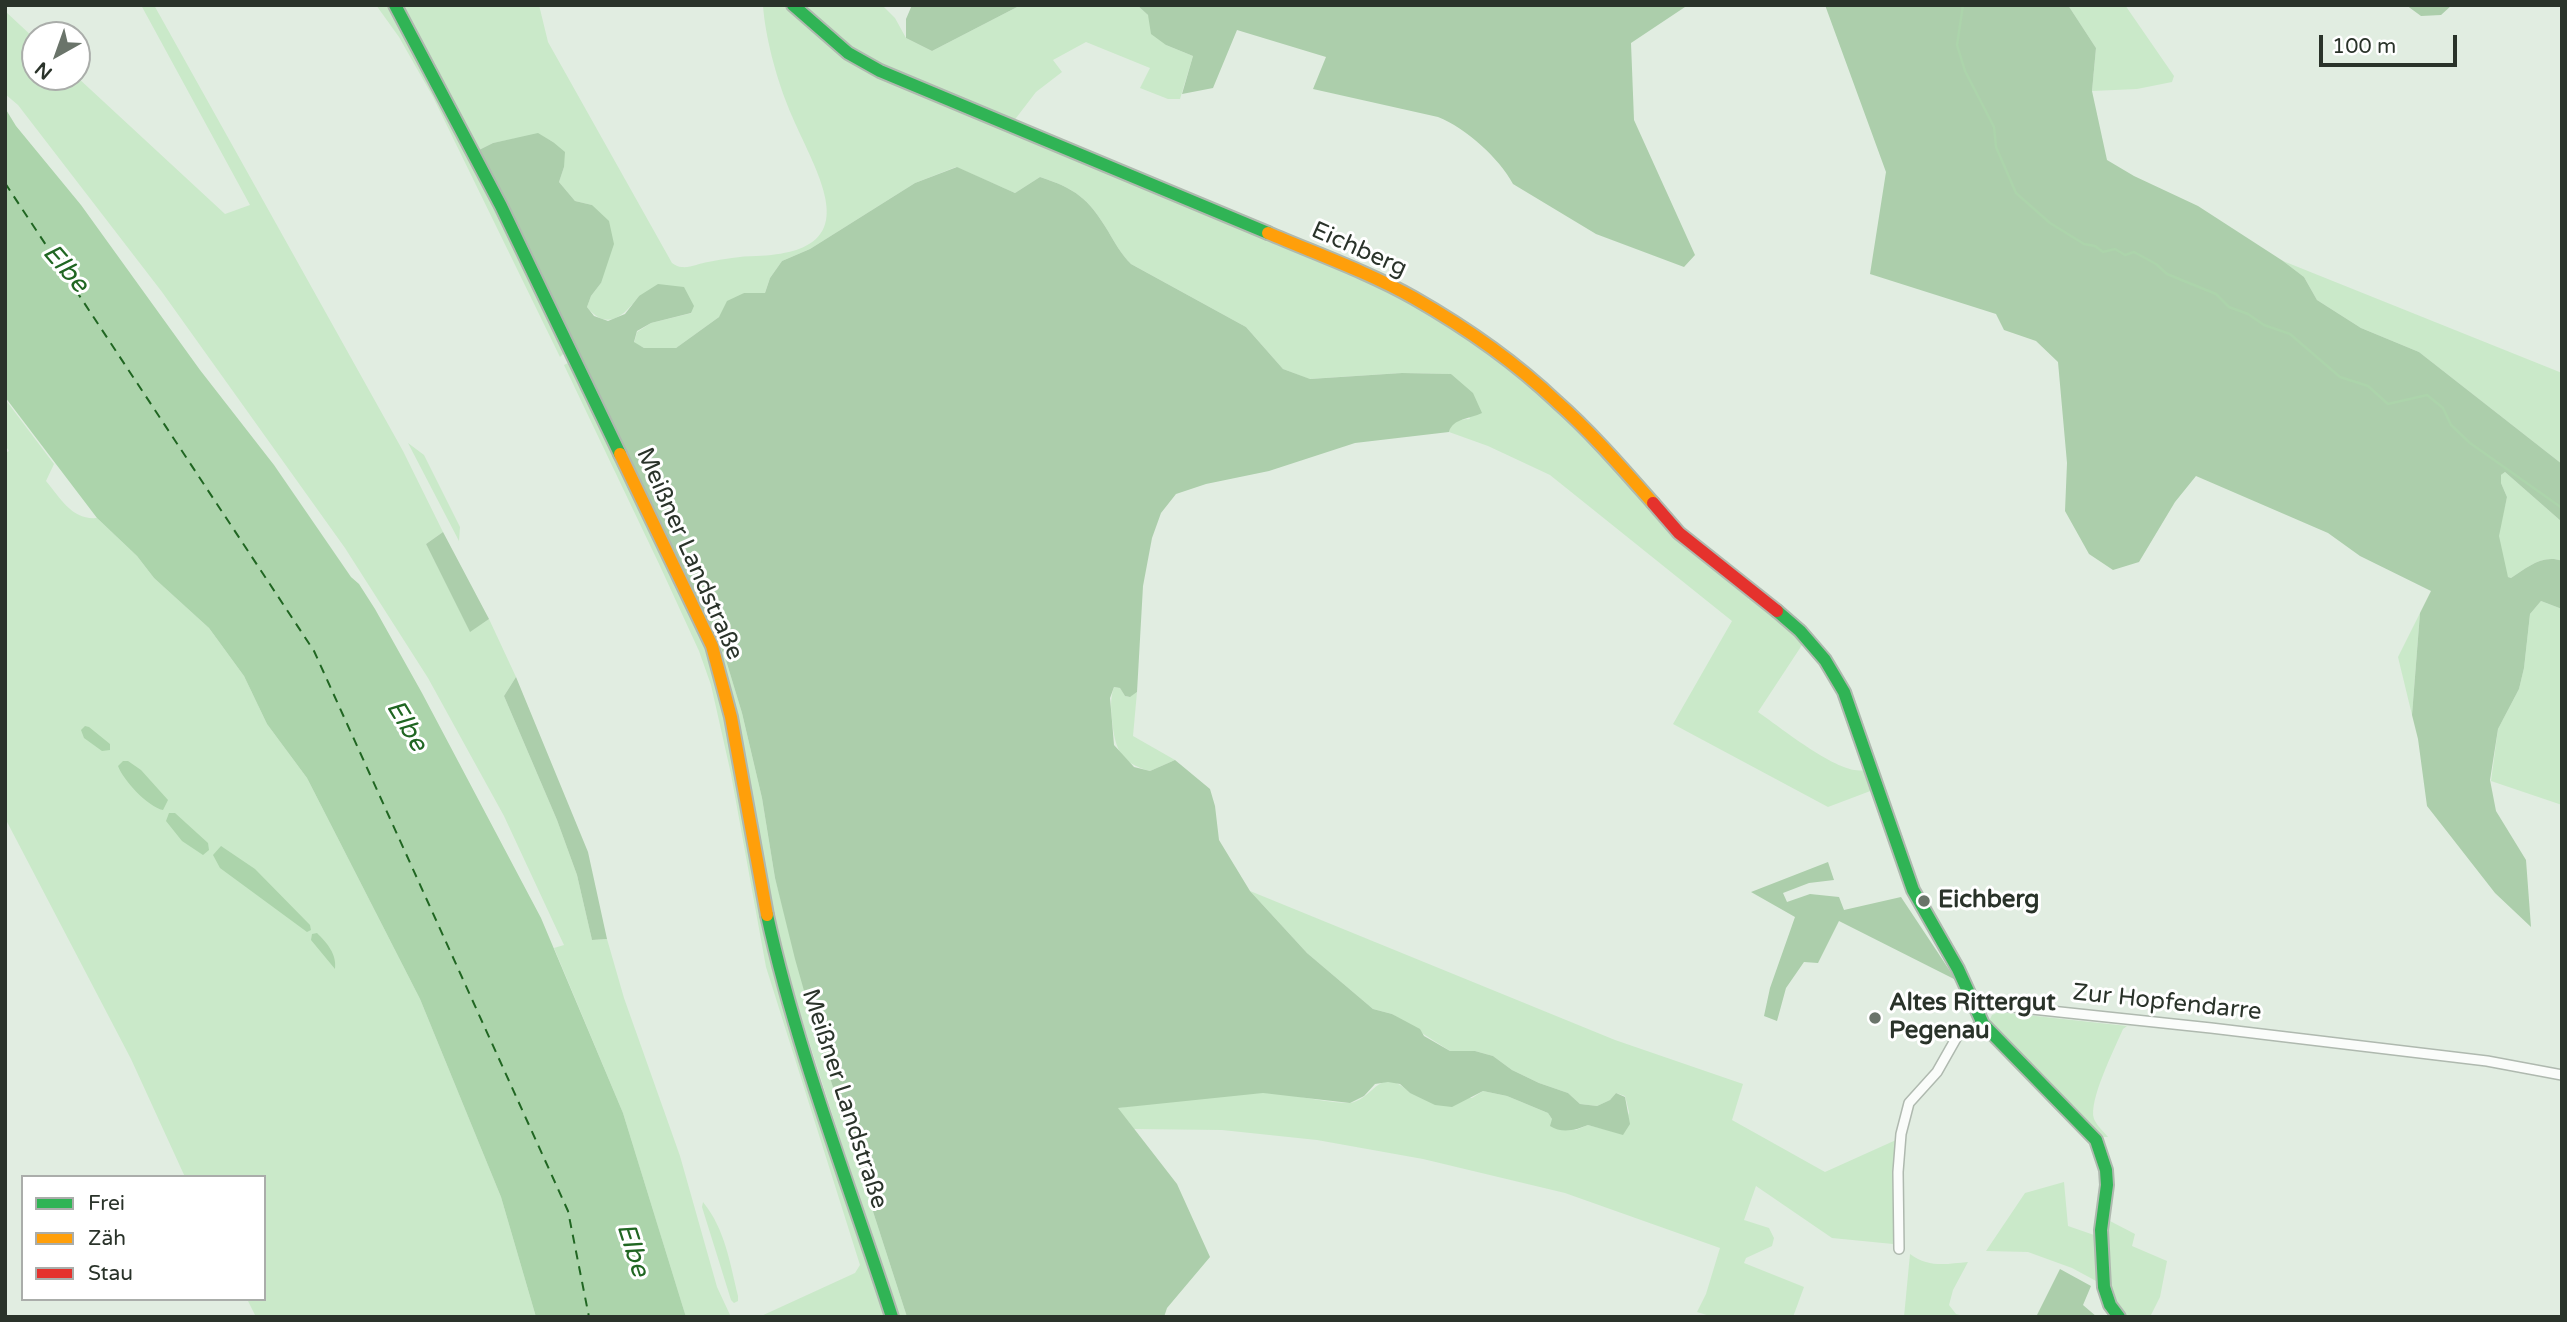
<!DOCTYPE html>
<html>
<head>
<meta charset="utf-8">
<style>
	body { margin:0 }
	#map { position:relative; width:2567px; height:1322px; overflow:hidden; background:#e1ede1; font-family:"Varela Round",sans-serif }
	canvas { display:block }
	.frame { position:absolute; inset:0; border:7px solid #2a332a; pointer-events:none }
	.legend { position:absolute; left:21px; top:1175px; width:245px; height:126px; box-sizing:border-box; background:#fff; border:2px solid #aaadaa; margin:0; padding:9px 12px; list-style:none; font-size:21px; color:#2a332a }
	.legend li { display:flex; align-items:center; gap:14px; height:35px }
	.legend b { width:35px; border:2px solid #aaadaa }
	.north { position:absolute; left:21px; top:21px; width:70px; height:70px; box-sizing:border-box; background:#fff; border:2px solid #aaadaa; border-radius:50%; rotate:220deg; font-size:19px; font-weight:700; line-height:28px; text-align:center; color:#2a332a }
	.north::after { content:''; display:block; margin:auto; width:24px; height:32px; background:#6a746a; clip-path:polygon(50% 0,100% 100%,50% 72%,0 100%) }
	.scale { position:absolute; left:2319px; top:35px; width:138px; height:32px; box-sizing:border-box; border:4px solid #2a332a; border-top:0; padding-left:9px; font-size:21px; line-height:24px; white-space:nowrap; color:#2a332a; -webkit-text-stroke:5px #fff; paint-order:stroke }
</style>
</head>
<body>
<div id="map">
<canvas width="2567" height="1322"></canvas>
<div class="frame"></div>
<ul class="legend">
<li><b style="height:9px;background:#30b455"></b>Frei</li>
<li><b style="height:9px;background:#ff9f0a"></b>Zäh</li>
<li><b style="height:9px;background:#e5322d"></b>Stau</li>
</ul>
<div class="north">N</div>
<div class="scale">100 m</div>
</div>
<script>
const context = document.querySelector('canvas').getContext('2d');
context.lineJoin = 'round';
function paint(path, color) { context.fillStyle = color; context.fill(path, 'evenodd'); }
function trace(path, color, width, dash) { context.strokeStyle = color; context.lineWidth = width; context.lineCap = dash ? 'butt' : 'round'; context.setLineDash(dash || []); context.stroke(path); }
function label(font, color, halo, rows, align = 'center') {
  context.font = font + ' "Varela Round",sans-serif'; context.lineWidth = 6; context.setLineDash([]); context.textBaseline = 'middle'; context.strokeStyle = halo; context.fillStyle = color; for (const [text, x, y, turn = 0] of rows) {
    context.save(); context.translate(x, y); context.rotate((+turn || 0) * Math.PI / 180); context.textAlign = isNaN(turn) ? turn : align; if (halo) context.strokeText(text, 0, 0); context.fillText(text, 0, 0); context.restore();
  }
}
const green = new Path2D(`
	M141,5H154L403,451L443,532L426,544L470,631L489,619L516,677L504,696L557,820L577,875L592,940L607,939L624,998L680,1156L717,1287L731,1317H686L623,1113L554,948L564,945L504,816L428,678L345,548L162,292L18,105L5,94V11L35,39V77H77L225,214L250,205Z
	M376,5H389L440,99L566,351L560,357L433,97L399,37Z
	M401,5H539L548,42L672,263C675,265 678,267 682,267C690,268 700,263 708,262C724,259 740,256 756,256C877,252 812,169 787,104C776,76 765,36 763,5H786L833,48L1021,136L1279,245L1375,282L1417,305L1518,371L1570,418L1682,543L1751,595L1748,600L1752,597L1804,642L1758,712C1780,727 1840,776 1864,770L1873,790L1828,807L1673,724L1732,621L1550,475L1488,446L1449,432C1452,420 1459,420 1470,419L1451,374L1402,373L1309,379L1283,369L1246,327L1131,264C1121,254 1115,243 1108,231C1088,198 1076,189 1040,177L1015,193L956,167L915,183L810,249L782,261L770,278L765,293H744L719,317L676,348H644L634,343L637,332L651,323L692,313L639,296C624,316 607,332 587,307L591,296L601,283L592,205L575,201L559,182L564,167L553,142L538,134L493,143L479,150Z
	M801,5H882L895,18L906,38L932,51L1021,5H1137L1148,15L1166,45L1193,56L1180,99H1168L1140,88L1150,68L1086,42L1053,60L1062,72L1036,92L1013,122L899,73L845,45Z
	M2068,5H2125L2174,76L2172,82L2137,89L2092,91L2096,48Z
	M2283,261L2562,373V464L2419,352L2361,328L2317,300L2304,277Z
	M568,363L572,364L705,646L720,691L755,879L887,1317H759L855,1273L860,1265L766,967L731,774L711,685L699,651L660,566L564,365Z
	M5,399L54,464L46,481C61,499 72,520 97,518L137,556L154,578L209,628L244,676L267,724L307,778L420,999L501,1197L536,1317H256L247,1299H264V1177H185L131,1059L5,818V453L9,451L5,445Z
	M408,443L424,455L460,527L459,541Z
	M2505,472L2562,522V561C2542,554 2527,568 2511,578L2508,577L2506,573L2498,536L2507,497L2501,483V475Z
	M689,583L725,657L742,713L762,798L775,878L820,1047L907,1317H897L784,963L768,892L737,712Z
	M2541,601L2562,609V805L2491,781L2498,729L2519,689L2524,668L2530,614Z
	M2420,613L2412,715L2398,657Z
	M1114,687L1120,688L1125,696L1129,697L1137,692L1133,736L1175,760L1150,771C1120,763 1115,749 1112,720C1111,708 1110,699 1114,687Z
	M1250,891L1615,1040L1743,1084L1732,1120L1825,1172L1896,1140L1893,1244L1832,1238L1756,1186L1744,1220L1769,1228L1774,1238L1772,1246L1746,1258L1744,1263L1804,1287L1793,1317H1713L1697,1312L1706,1294L1720,1248L1565,1193L1423,1159L1317,1140L1222,1130L1133,1129L1117,1108C1164,1102 1213,1094 1261,1093C1289,1092 1318,1102 1346,1103C1373,1104 1378,1061 1410,1093L1472,1098L1483,1091L1507,1096L1548,1113L1552,1119L1576,1130L1588,1125L1623,1134L1629,1112L1625,1096L1616,1093L1610,1100L1597,1106L1580,1104L1568,1093L1539,1083L1512,1070L1493,1056L1475,1051H1450L1392,1014L1373,1009L1307,953Z
	M1999,1012L2127,1026L2123,1029C2115,1048 2088,1101 2094,1119C2097,1126 2104,1132 2108,1137H2097L1989,1021L1992,1015Z
	M2064,1182L2068,1226L2097,1236L2098,1282L2072,1268L2028,1252L1986,1251L2025,1193Z
	M703,1202C725,1229 730,1263 738,1296V1301L734,1303L731,1300L702,1207Z
	M2108,1220L2135,1234L2132,1246L2167,1261L2160,1297L2150,1317H2125C2103,1283 2102,1259 2108,1220Z
	M1910,1254C1929,1268 1946,1264 1968,1262L1953,1290L1949,1305L1956,1314L1968,1317H1904Z`);
const forest = new Path2D(`
	M912,5H1021L932,51L906,38V19Z
	M1137,5H1688L1631,43L1634,120L1695,255L1684,267L1596,234L1513,184C1499,158 1466,128 1438,117L1313,89L1326,57L1237,30L1213,88L1182,94L1193,56L1166,45L1151,34L1148,15Z
	M1825,5H2068L2096,48L2092,91L2107,160L2134,176L2198,206L2283,261L2304,277L2317,300L2361,328L2419,352L2562,464V522L2505,472L2501,475V483L2507,497L2499,536L2508,577L2511,578C2527,568 2542,554 2562,561V609L2541,601L2530,614L2524,668L2519,689L2498,729L2490,780L2496,811L2526,860L2531,927L2495,893L2427,806L2418,739L2412,715L2420,613L2431,591L2360,556L2328,533L2196,476L2175,502L2139,562L2113,570L2089,554L2065,511L2067,463L2058,362L2036,341L2004,330L1996,314L1870,274L1886,172Z
	M2406,5H2452L2441,15L2421,16Z
	M538,133L553,142L565,152L564,167L559,182L575,201L592,205L609,221L614,244L601,283L591,296L587,307L594,316L608,321L625,314L639,296L658,284L684,287L694,306L691,313L651,323L637,331L634,342L644,348H676L719,317L727,301L744,293H765L770,278L782,261L810,249L915,183L957,167L1015,193L1040,177C1076,189 1088,198 1108,231C1115,243 1121,254 1131,264L1246,327L1283,369L1310,379L1402,373L1451,374L1473,393L1482,413C1470,419 1453,418 1449,432L1355,443L1269,471L1206,484L1176,494L1161,513L1152,538L1143,586L1137,692L1130,697L1125,696L1120,688L1114,687L1110,698L1114,745L1134,767L1150,771L1175,760L1210,789L1215,806L1219,840L1250,891L1307,953L1373,1009L1392,1014L1420,1029L1424,1036L1450,1051H1475L1493,1056L1512,1070L1539,1083L1568,1093L1580,1104L1597,1106L1610,1100L1616,1093L1625,1097L1630,1124L1623,1135L1588,1125C1576,1130 1562,1134 1550,1126L1552,1119L1548,1113L1507,1096L1483,1091L1452,1107L1435,1105L1410,1093L1400,1084L1388,1082L1375,1084L1364,1096L1350,1103L1263,1093L1118,1108L1177,1184L1210,1257L1167,1308L1164,1317H907L820,1047L795,959L775,878L762,798L742,713L725,657L479,150L493,143Z
	M443,532L489,619L470,632L426,544Z
	M516,677L588,852L607,939L592,940L577,875L557,820L504,696Z
	M1828,862L1834,880L1809,883L1783,893L1787,902L1810,894L1839,897L1844,910L1901,897L1956,980L1839,921L1818,963L1804,962L1786,988L1777,1021L1764,1016L1770,988L1795,917L1751,892Z
	M2060,1269L2091,1286L2083,1305L2097,1317L2054,1315L2053,1317H2036Z`);
const water = new Path2D(`
	M5,108L16,126L81,205L200,370L274,465L351,577L359,584L375,609L422,693L541,918L623,1113L686,1317H536L501,1197L420,999L307,778L267,724L244,676L209,628L154,578L137,556L97,518L5,397Z
	M85,726L89,727L110,744V750L102,751L84,738L81,730Z
	M123,761H128L141,770L168,800L163,810C148,807 123,780 118,766Z
	M169,813H175L208,843L209,850L203,855L182,841L166,821Z
	M221,846L255,869L310,925L311,930L307,932L220,868L213,855Z
	M317,933C327,943 337,954 335,969L311,940L312,934Z`);
const stream = new Path2D(`
	M1963,5L1957,45L1965,71L1994,127L1996,147L2016,193L2050,223L2084,244L2095,246L2103,252L2115,249L2125,255L2134,252L2156,264L2167,274L2216,294L2229,307L2248,314L2264,325L2290,334L2340,377L2368,386L2388,404L2427,395L2443,408L2451,425L2470,443L2562,508`);
const ferry = new Path2D(`
	M5,183L314,651L568,1211L589,1317`);
const street = new Path2D(`
	M1975,1003L2211,1028L2487,1061L2562,1075
	M1899,1249L1898,1172L1901,1134L1909,1103L1937,1072L1958,1035L1983,1024`);
const fast = new Path2D(`
	M395,5L501,206L620,454
	M793,5L848,53L880,71L1268,233
	M1777,611L1800,631L1825,660L1844,692L1913,890L1958,969L1983,1024L2096,1140L2106,1170L2107,1185L2101,1230L2104,1287L2110,1305L2119,1317
	M767,915C797,1052 849,1184 892,1317`);
const slow = new Path2D(`
	M1268,233C1317,254 1368,272 1414,298C1463,326 1516,363 1557,402C1592,433 1622,468 1653,503
	M620,454L712,646L731,717L767,915`);
const jam = new Path2D(`
	M1653,503L1679,533L1777,611`);
const markers = [
	[1924,901,7,"#6a746a"],
	[1875,1018,7,"#6a746a"]
];
const streetNames = [
	["Eichberg",1359,250,24],
	["Meißner Landstraße",689,554,66],
	["Zur Hopfendarre",2167,1003,6],
	["Meißner Landstraße",844,1099,72]
];
const poiNames = [
	["Eichberg",1938,901],
	["Altes Rittergut",1889,1004],
	["Pegenau",1889,1032]
];
const waterNames = [
	["Elbe",65,269,49],
	["Elbe",406,726,59],
	["Elbe",632,1250,72]
];
paint(green, '#cae9c9');
paint(forest, '#acceab');
paint(water, '#acd4ab');
trace(stream, '#acd4ab', 2.5);
trace(ferry, '#206622', 2, [9, 7]);
trace(street, '#afb9af', 12);
trace(fast, '#afb9af', 16);
trace(slow, '#afb9af', 16);
trace(jam, '#afb9af', 16);
trace(street, '#fafcfa', 9);
trace(fast, '#30b455', 12);
trace(slow, '#ff9f0a', 12);
trace(jam, '#e5322d', 12);
for (const [x, y, r, color] of markers) { const dot = new Path2D(); dot.arc(x, y, r, 0, 2 * Math.PI); context.fillStyle = color; context.fill(dot); trace(dot, '#fff', 2.5); }
label('24px', '#2a332a', '#fff', streetNames);
label('bold 24px', '#2a332a', '#fff', poiNames, 'left');
label('italic 26px', '#206622', '#fff', waterNames);
</script>
</body>
</html>
